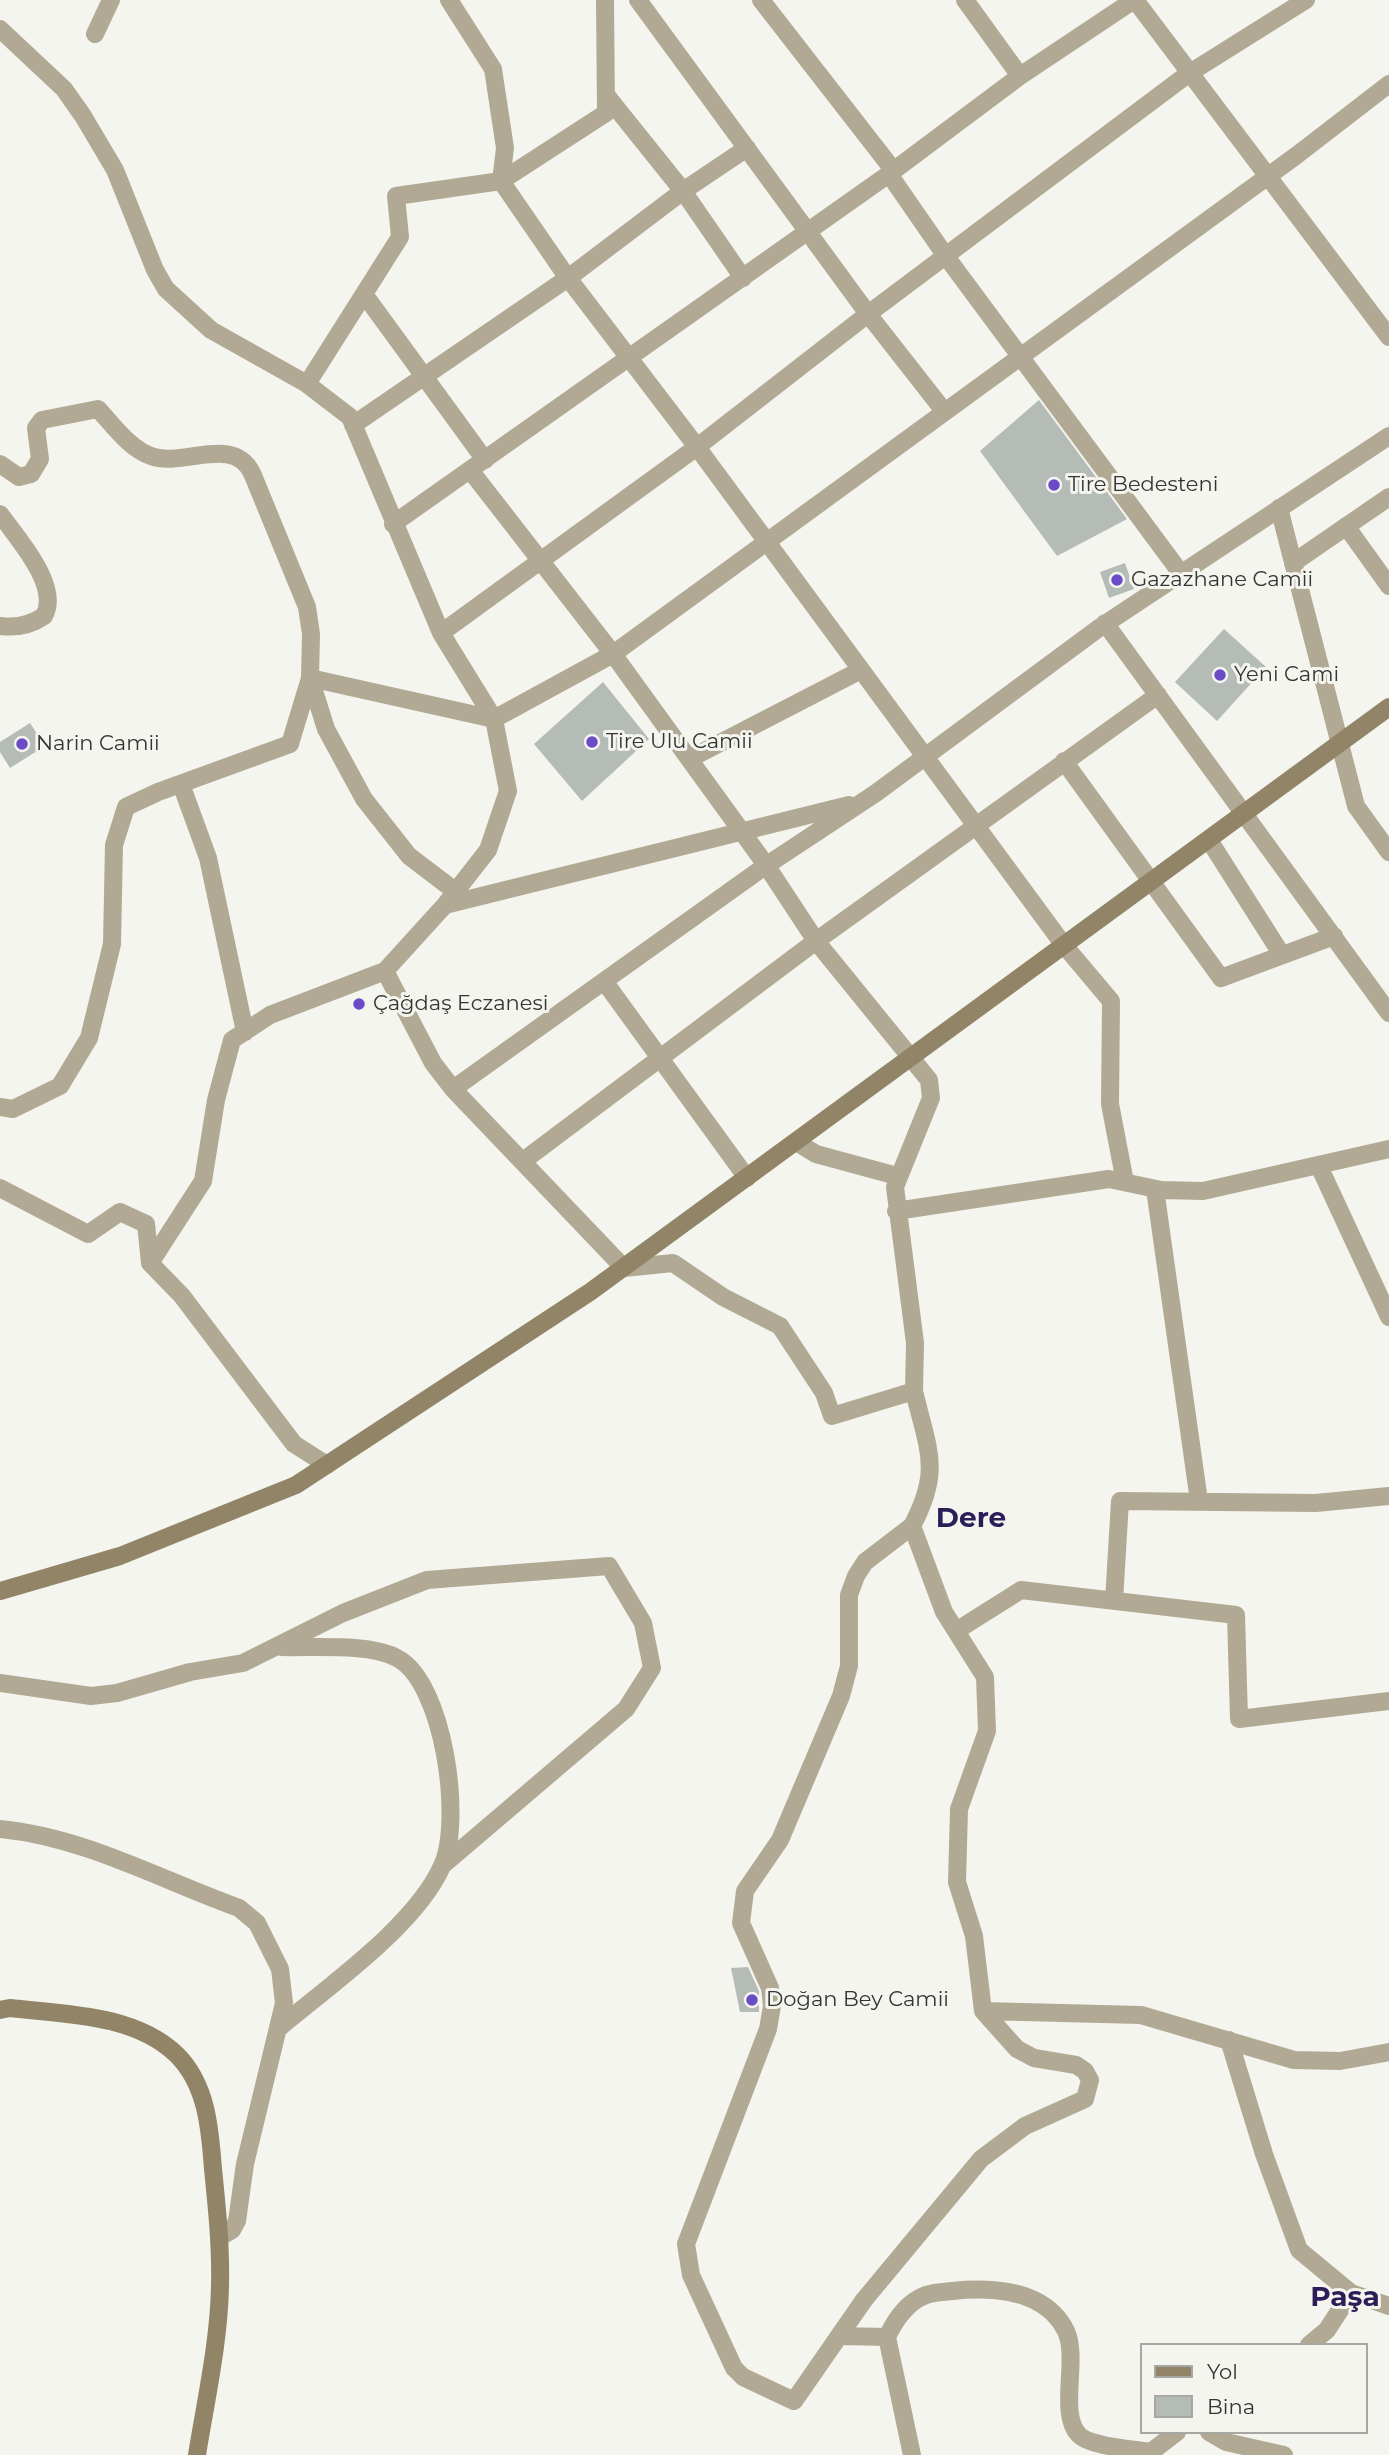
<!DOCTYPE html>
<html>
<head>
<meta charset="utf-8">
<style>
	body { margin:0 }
	#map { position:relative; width:1389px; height:2455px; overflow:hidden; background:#f3f5ee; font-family:Montserrat,sans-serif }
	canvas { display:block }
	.legend { position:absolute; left:1140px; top:2343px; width:228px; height:91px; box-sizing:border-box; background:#f3f5ee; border:2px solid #a7a8a3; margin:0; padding:9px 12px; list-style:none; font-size:21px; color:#343532 }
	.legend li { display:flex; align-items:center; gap:14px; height:35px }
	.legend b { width:35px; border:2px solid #a7a8a3 }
</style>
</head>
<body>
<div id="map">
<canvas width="1389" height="2455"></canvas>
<ul class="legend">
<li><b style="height:9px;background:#928467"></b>Yol</li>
<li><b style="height:19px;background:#b5bbb7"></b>Bina</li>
</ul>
</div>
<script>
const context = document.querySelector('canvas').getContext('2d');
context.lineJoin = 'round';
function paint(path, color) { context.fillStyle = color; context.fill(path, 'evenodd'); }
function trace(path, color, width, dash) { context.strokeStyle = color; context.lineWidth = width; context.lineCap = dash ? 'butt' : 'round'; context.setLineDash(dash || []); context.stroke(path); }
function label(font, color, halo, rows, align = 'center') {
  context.font = font + ' Montserrat,sans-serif'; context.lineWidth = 6; context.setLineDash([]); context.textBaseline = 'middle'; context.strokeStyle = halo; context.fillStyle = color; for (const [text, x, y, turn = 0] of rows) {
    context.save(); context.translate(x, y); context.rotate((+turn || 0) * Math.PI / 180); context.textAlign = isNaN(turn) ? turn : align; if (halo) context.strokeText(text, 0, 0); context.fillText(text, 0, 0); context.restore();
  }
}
const building = new Path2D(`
	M1039,400L1127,519L1057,556L980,451Z
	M1125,563L1134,589L1109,598L1100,572Z
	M1224,629L1266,667L1217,721L1175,682Z
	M603,682L649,739L582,801L534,744Z
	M30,723L45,746L10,768L0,752V742Z
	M748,1967L759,1991V2012H740L731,1968Z`);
const street = new Path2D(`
	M449,0L493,69L505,148L501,181L565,274L697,447L1063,944L1111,1001L1110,1104L1125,1182
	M638,0L868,314L944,411
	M761,0L894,171
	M965,0L1020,76
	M1135,0L1389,337
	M0,29L64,89L83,116L115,170L155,270L166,289L211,330L307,384L350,417L441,633L494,719L508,791L488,850L445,905L385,971L270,1015L232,1040L216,1100L203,1181L150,1263
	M95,34L111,0
	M606,95L683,191L743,278
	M889,174L945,255L1180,572
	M364,294L485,460
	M307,384L400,237L396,196L501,181L606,113L605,0
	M353,425L568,278L683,191L747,148
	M0,464L19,477L31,474L40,459L36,428L42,420L98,409C113,425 130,449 151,456C183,468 233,434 252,473L307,607L311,634L310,678L326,729L364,799L409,856L455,891
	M470,470L613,654L766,865L816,941L929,1080L931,1098L895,1187L915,1343L914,1391
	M1279,508L1356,806L1389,852
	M0,514C17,538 61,586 44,616C31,625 16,628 0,626
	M393,524L889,174L1020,76L1134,0
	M1346,526L1389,586
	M1293,563L1389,497
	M1105,623L1389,1013
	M441,633L697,447L868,314L1188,74L1306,0
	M689,759L861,670
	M1064,761L1221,978L1334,936
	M181,784L208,858L245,1032
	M1209,840L1282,955
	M445,905L849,805
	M385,971L433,1063L453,1089L624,1268L673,1263L723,1297L780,1326L824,1393L832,1416L914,1391C928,1450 942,1470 912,1526L944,1612L985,1677L987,1731L959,1809L957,1882L974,1936L983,2011L1017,2049L1034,2058L1076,2065L1085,2071L1090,2080L1085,2099L1025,2126L981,2159L864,2300L794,2401L743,2377L734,2368L691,2275L686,2244L768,2029L772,2006L770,1988L741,1923L745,1891L780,1840L841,1696L849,1666V1595L856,1576L865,1562L912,1526
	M604,981L747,1178
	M453,1089L761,869L876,793L1099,628L1389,436
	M0,1107L13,1109L60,1086L89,1038L112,944L114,845L126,807L158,792L290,744L310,678L494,719L613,654L1297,155L1389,84
	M798,1143L816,1154L897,1176
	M523,1161L816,941L1158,695
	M1319,1166L1389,1317
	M0,1188L88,1234L120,1212L146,1224L150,1263L182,1296L294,1444L327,1465
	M1155,1189L1199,1501
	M896,1211L1109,1179L1161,1190L1203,1191L1389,1149
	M1114,1601L1120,1501L1316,1503L1389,1496
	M956,1631L1021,1590L1236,1615L1239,1719L1389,1701
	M0,1683L91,1696L117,1693L190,1672L243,1663L343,1613L427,1580L609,1566L643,1623L652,1668L626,1709L443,1865
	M0,1829C84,1837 161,1880 239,1908L257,1923L280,1969L284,2003L245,2164L237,2221L232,2230L220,2237
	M983,2011L1141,2015L1294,2060L1340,2061L1389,2052
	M280,2027C330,1985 416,1925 442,1866C463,1821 444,1682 397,1658C369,1643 313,1648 281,1647
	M1229,2040L1264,2154L1299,2250L1351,2293L1389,2306
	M840,2336L887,2337L912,2455
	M887,2337C895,2320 907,2302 926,2295C934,2292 944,2292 952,2291C992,2287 1045,2289 1066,2331C1079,2359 1058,2414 1079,2435C1091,2447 1134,2449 1151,2452L1177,2432
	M1309,2345L1327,2330L1351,2293
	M1209,2432L1226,2442L1284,2455`);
const secondary = new Path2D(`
	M0,1591L120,1556L296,1485L590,1292L1389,707
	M0,2010L10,2008C64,2014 135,2014 177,2055C207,2085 210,2129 213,2169C217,2208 221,2247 220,2286C219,2342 206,2399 197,2455`);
const markers = [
	[1054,485,7,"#6a4dc6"],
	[1117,580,7,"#6a4dc6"],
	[1220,675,7,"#6a4dc6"],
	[592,742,7,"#6a4dc6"],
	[22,744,7,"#6a4dc6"],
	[359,1004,7,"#6a4dc6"],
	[752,2000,7,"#6a4dc6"]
];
const poiNames = [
	["Tire Bedesteni",1068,485],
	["Gazazhane Camii",1131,580],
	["Yeni Cami",1234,675],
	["Tire Ulu Camii",606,742],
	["Narin Camii",36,744],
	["Çağdaş Eczanesi",373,1004],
	["Doğan Bey Camii",766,2000]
];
const districtNames = [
	["Dere",971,1519],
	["Paşa",1345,2298]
];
paint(building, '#b5bbb7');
trace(street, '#b2a995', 18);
trace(secondary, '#928467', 18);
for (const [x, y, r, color] of markers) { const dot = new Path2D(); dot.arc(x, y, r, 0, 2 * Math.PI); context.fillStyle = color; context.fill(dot); trace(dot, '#f3f5ee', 2.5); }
label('21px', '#343532', '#f3f5ee', poiNames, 'left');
label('bold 28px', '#2b1d57', '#f3f5ee', districtNames);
</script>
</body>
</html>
